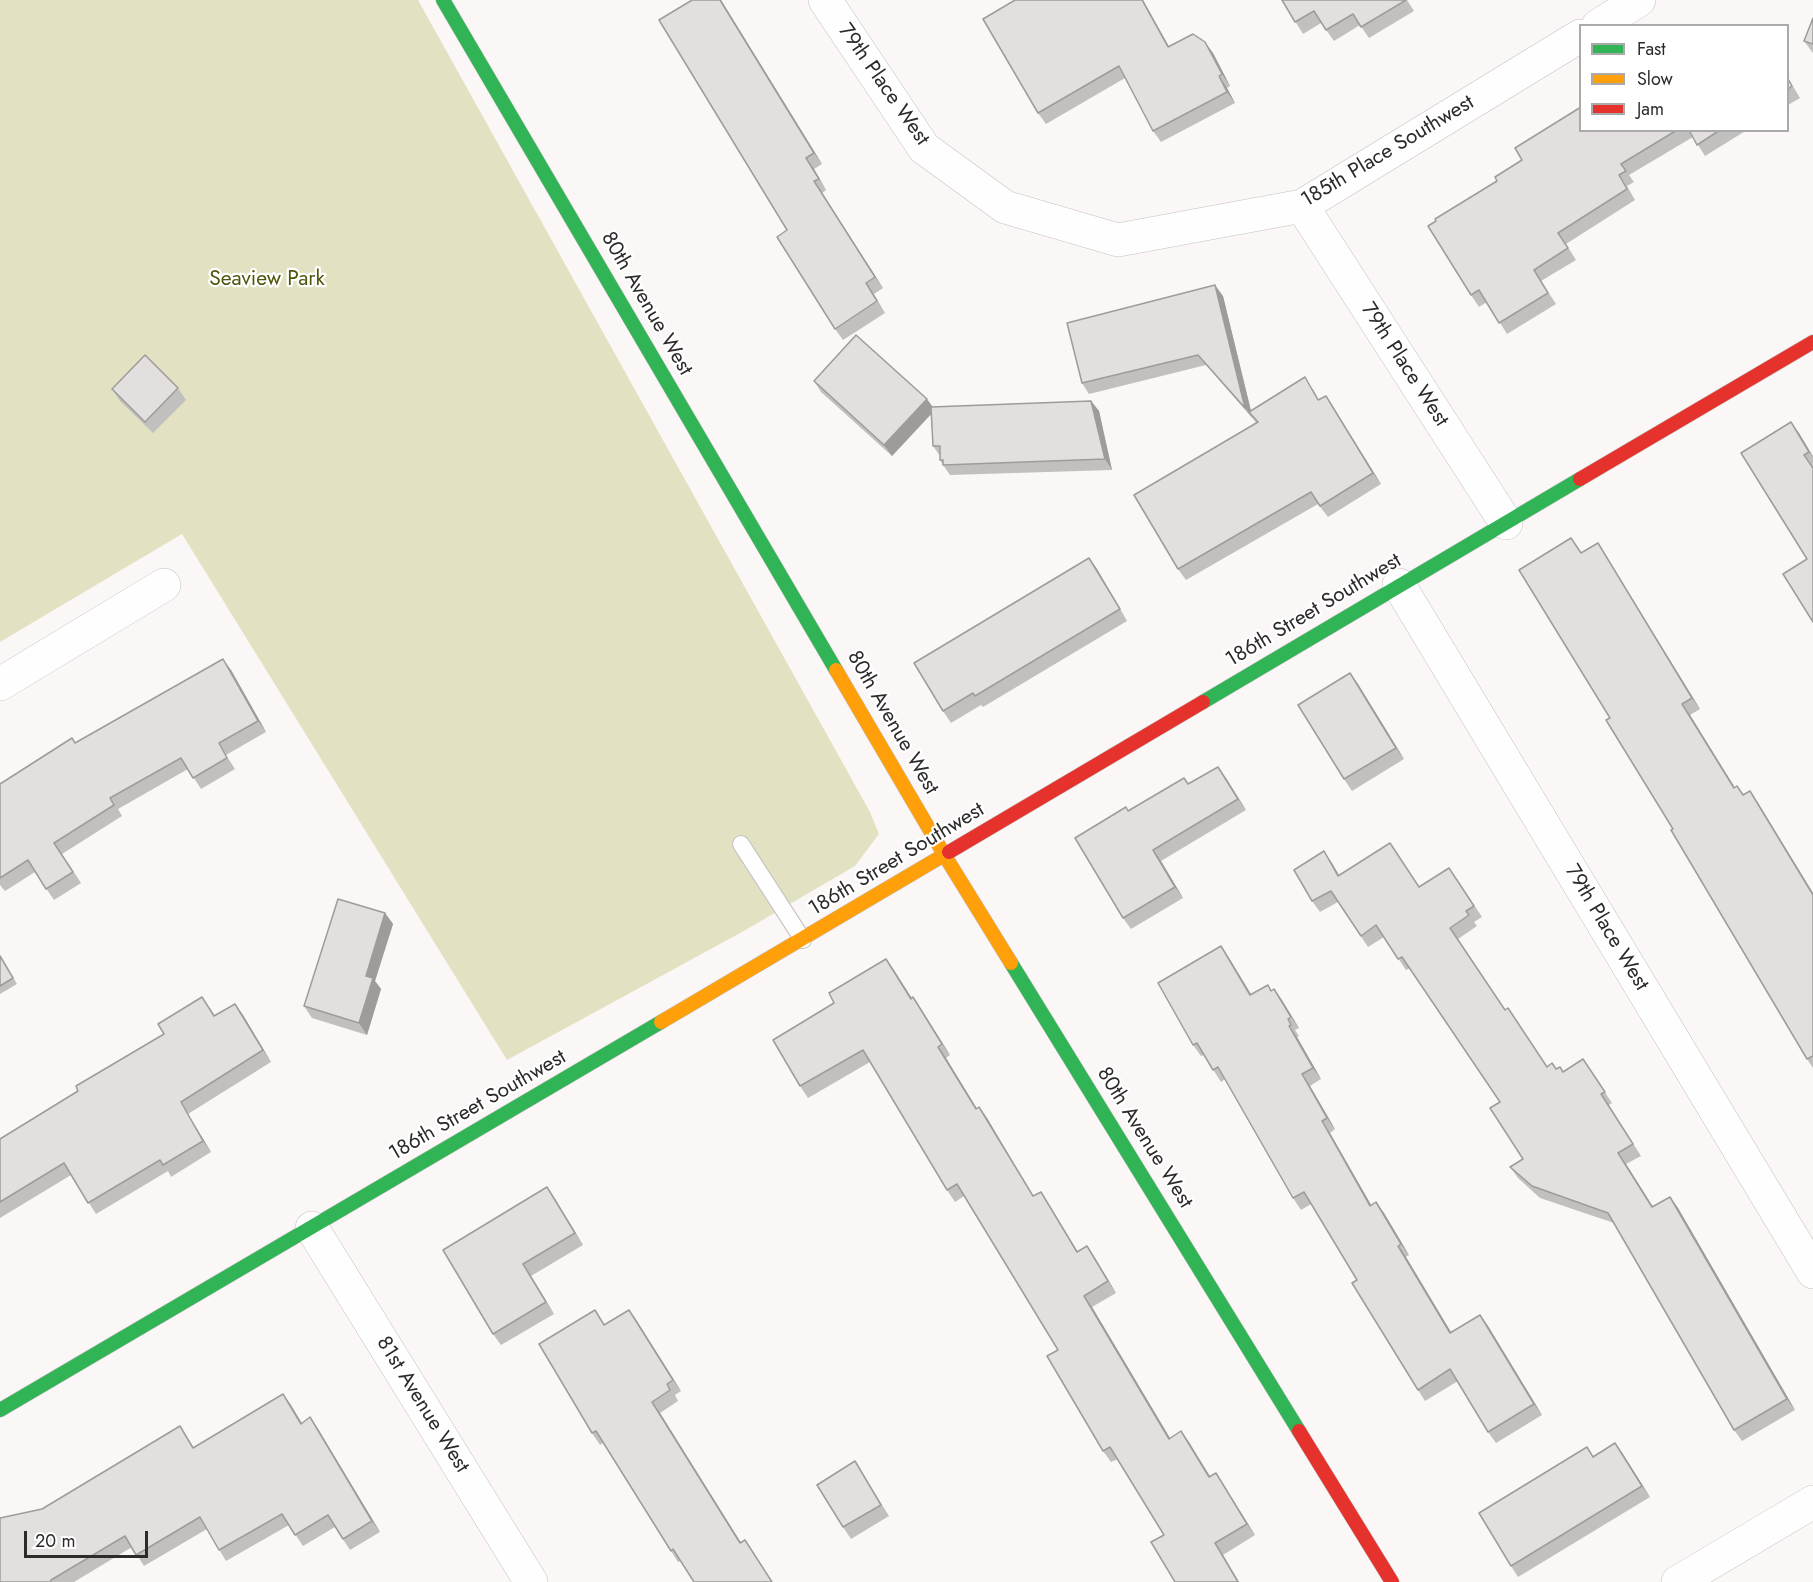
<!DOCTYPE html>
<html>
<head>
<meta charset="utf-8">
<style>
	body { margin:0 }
	#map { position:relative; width:1813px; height:1582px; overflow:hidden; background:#faf7f6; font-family:Jost,sans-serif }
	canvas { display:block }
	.legend { position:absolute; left:1579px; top:24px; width:210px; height:108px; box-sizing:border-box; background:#fff; border:2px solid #abaaaa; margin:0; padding:8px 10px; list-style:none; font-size:18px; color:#2d2b2a }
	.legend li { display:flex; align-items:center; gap:12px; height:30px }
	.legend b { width:30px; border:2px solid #abaaaa }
	.scale { position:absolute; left:24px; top:1531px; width:124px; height:27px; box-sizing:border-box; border:3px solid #2d2b2a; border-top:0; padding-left:8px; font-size:18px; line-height:21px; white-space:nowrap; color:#2d2b2a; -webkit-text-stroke:4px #fff; paint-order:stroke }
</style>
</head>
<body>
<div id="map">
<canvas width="1813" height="1582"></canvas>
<ul class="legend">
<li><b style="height:8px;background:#30b455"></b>Fast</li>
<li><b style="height:8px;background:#ff9f0a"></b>Slow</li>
<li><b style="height:8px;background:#e5322d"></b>Jam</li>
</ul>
<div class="scale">20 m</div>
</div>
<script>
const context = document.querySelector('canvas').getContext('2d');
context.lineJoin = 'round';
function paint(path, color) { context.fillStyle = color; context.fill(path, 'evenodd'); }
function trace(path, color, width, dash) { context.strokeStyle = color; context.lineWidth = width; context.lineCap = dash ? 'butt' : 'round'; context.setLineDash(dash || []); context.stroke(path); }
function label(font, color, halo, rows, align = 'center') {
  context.font = font + ' Jost,sans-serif'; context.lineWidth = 4.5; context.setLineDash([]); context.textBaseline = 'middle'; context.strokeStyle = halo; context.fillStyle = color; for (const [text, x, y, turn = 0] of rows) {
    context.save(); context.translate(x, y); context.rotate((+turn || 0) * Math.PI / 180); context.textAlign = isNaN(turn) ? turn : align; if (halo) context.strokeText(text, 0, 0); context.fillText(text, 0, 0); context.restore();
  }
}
const green = new Path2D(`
	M0,0H418L870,812L879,834L855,866L742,932L507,1060L182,534L0,642Z`);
const lane = new Path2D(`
	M741,844L803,940`);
const street = new Path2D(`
	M825,0L924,148L1005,207L1118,240L1302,206L1580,36
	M1598,26L1639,0
	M1302,206L1506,523
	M1399,585L1813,1272
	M0,684L164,585
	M312,1228L531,1582
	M1678,1582L1813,1502`);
const fast = new Path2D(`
	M443,0L836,670
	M1203,702L1580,479
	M1011,963L1299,1431
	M0,1410L661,1022`);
const slow = new Path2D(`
	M836,670L945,856L1011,963
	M661,1022L949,852`);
const jam = new Path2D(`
	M1580,479L1813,342
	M949,852L1203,702
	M1299,1431L1392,1582`);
const wall = new Path2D(`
	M721,0L822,164L814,169L826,190L822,193L883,288L874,294L885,313L843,340L835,329L787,230Z
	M1015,0H1143L1169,47L1213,53L1230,86L1227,88L1235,103L1161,142L1153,131L1125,78L1046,124L1038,113Z
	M1282,0H1407L1414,11L1369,38L1360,25L1334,41L1321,23L1303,34Z
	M1813,18V53L1804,41Z
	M1788,78L1800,98L1788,105Z
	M1581,130H1747L1705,156L1693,137L1629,175L1634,182L1627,186L1635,200L1566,244L1576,260L1541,281L1556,304L1507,334L1487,302L1479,307L1471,295Z
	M1223,296L1251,411L1313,389L1319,400L1333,407L1381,484L1328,517L1318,504L1186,580L1178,569L1256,423L1252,417L1253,419L1206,365L1089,394L1082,383Z
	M814,381L933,407L1091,401L1099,411L1112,470L950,475L943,465L940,460V456L933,446L931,414L892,456L821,392Z
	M178,388L186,400L153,433L120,401L112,389Z
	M1799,433L1813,456V622L1807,559Z
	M1598,543L1605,555L1700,709L1690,715L1734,788L1737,786L1744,795L1758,803L1813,893V1068L1807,1059L1673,829L1610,718L1581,553Z
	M1089,558L1097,569L1127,621L983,707L981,705L951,723L943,711Z
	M231,670L266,732L226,755L235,769L201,789L188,769L118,809L122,816L62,854L81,883L54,900L35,872L5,891L0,885V816L75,743Z
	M1358,684L1404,759L1352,791L1344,779Z
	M1218,767L1246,810L1161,861L1183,898L1131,929L1123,918L1129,811L1189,784Z
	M1332,863L1339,876L1419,887L1457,879L1482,917L1474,922L1477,926L1458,939L1505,1010L1547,1067L1564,1072L1583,1059L1612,1103L1609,1105L1641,1156L1626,1164L1653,1207L1670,1197L1678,1208L1795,1410L1742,1441L1734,1430L1614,1223L1540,1198L1518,1178L1510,1167L1523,1159L1500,1102L1410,968L1406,970L1384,937L1368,947L1338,902L1320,912L1312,901Z
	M385,913L393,924L375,981L381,989L367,1035L312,1018L304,1006Z
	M0,955L17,984L0,994Z
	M1229,958L1251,994L1272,990L1274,989L1299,1028L1295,1030L1299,1036L1297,1037L1321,1079L1310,1086L1335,1129L1330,1133L1371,1205L1384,1213L1409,1255L1406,1257L1451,1332L1480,1315L1488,1326L1542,1415L1496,1443L1488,1432L1458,1381L1425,1401L1418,1390L1357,1280L1311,1204L1301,1210L1293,1198L1225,1079L1221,1082L1204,1055L1201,1056L1193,1045Z
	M886,959L912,998L913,997L921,1009L950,1055L946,1058L976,1109L979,1107L987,1118L1033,1196L1041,1192L1048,1203L1078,1252L1095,1258L1116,1293L1092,1307L1170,1438L1181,1431L1210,1476L1216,1473L1255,1535L1223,1555L1164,1535L1118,1459L1111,1462L1103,1451L1058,1350L964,1196L955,1202L947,1190L870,1062L808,1098L800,1086L834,1003Z
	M210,1008L215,1016L243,1015L271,1062L188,1114L211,1152L171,1177L168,1171L96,1214L71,1175L0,1218V1139Z
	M555,1199L583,1245L531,1276L554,1314L501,1345L493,1334L443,1250Z
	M629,1310L681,1391L675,1395L678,1401L660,1413L741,1543L753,1551L681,1561L678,1562L603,1443L600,1445L592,1433L605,1325Z
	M283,1394L302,1424L310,1417L318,1429L380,1532L350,1550L335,1527L303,1546L289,1525L226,1561L207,1529L144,1566L132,1547L74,1582H0L42,1509L180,1426L194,1448Z
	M1615,1443L1650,1497L1518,1577L1511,1566L1593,1456Z
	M855,1461L889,1516L851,1539L843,1527Z`);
const shadedWall = new Path2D(`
	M720,0H721L822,164L814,153Z
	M1142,0H1143L1176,59L1168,47Z
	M1205,42L1213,53L1230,86L1222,74Z
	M1219,76L1227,88L1235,103L1227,92Z
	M806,158L814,169L826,190L819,179Z
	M814,181L822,193L883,288L875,277Z
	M1215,285L1223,296L1252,415L1249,412L1253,419L1245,408Z
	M1326,396L1333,407L1381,484L1373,473Z
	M927,399L935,410L892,456L884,445Z
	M1091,401L1099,411L1112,470L1105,459Z
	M1791,422L1799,433L1813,457L1809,452Z
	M1598,543L1605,555L1700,709L1692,698Z
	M1089,558L1097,569L1127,621L1120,609Z
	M223,659L231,670L266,732L258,721Z
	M1350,673L1358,684L1404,759L1396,748Z
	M1682,704L1690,715L1742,799L1734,788Z
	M1218,767L1226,778L1246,810L1238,799Z
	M1750,791L1758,803L1813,893V895Z
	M1153,850L1161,861L1183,898L1175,887Z
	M1324,851L1332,863L1346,887L1338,876Z
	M385,913L393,924L375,981L381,989L367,1035L359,1023L366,976Z
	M1221,946L1229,958L1258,1006L1250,995Z
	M886,959L894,970L919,1010L911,999Z
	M1274,989L1282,1000L1299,1028L1291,1017Z
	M913,997L921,1009L950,1055L942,1044Z
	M235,1004L243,1015L271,1062L263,1050Z
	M1289,1026L1297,1037L1321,1079L1313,1068Z
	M938,1047L946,1058L984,1120L976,1109Z
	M1302,1074L1310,1086L1335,1129L1327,1118Z
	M181,1102L188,1114L211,1152L203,1141Z
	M979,1107L987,1118L1040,1208L1033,1196Z
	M1322,1121L1330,1133L1378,1217L1370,1206Z
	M1618,1153L1626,1164L1660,1218L1652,1207Z
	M547,1187L555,1199L583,1245L575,1233Z
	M1041,1192L1048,1203L1085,1264L1077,1252Z
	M1670,1197L1678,1208L1795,1410L1787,1399Z
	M1376,1202L1384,1213L1409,1255L1401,1244Z
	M1087,1246L1095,1258L1116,1293L1108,1281Z
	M1398,1246L1406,1257L1458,1344L1450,1333Z
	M523,1264L531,1276L554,1314L546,1302Z
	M1084,1296L1092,1307L1177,1450L1169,1439Z
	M629,1310L637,1321L681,1391L673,1380Z
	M1480,1315L1488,1326L1542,1415L1534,1404Z
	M283,1394L291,1405L309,1435L301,1424Z
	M652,1402L660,1413L748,1554L740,1543Z
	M310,1417L318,1429L380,1532L372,1521Z
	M1181,1431L1189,1442L1217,1488L1209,1477Z
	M1615,1443L1623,1454L1650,1497L1642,1486Z
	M1216,1473L1223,1484L1255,1535L1247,1524Z
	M1215,1543L1223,1555L1239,1582H1238Z`);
const building = new Path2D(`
	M692,0H720L814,153L806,158L819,179L814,181L875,277L866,283L877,301L835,329L777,237L787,230L659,20Z
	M1015,0H1142L1168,47L1193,34L1205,42L1222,74L1219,76L1227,92L1153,131L1119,66L1038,113L983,19Z
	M1282,0H1406L1361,27L1353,14L1326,30L1314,11L1295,22Z
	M1813,18V44L1804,41Z
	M1788,79L1792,86L1788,89Z
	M1581,107V130H1677L1621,164L1626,171L1619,175L1627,189L1558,233L1568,248L1534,270L1548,293L1499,323L1479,290L1471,295L1428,226L1436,221L1435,219L1497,181L1495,177L1522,160L1515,148Z
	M1689,130H1720L1697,145Z
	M1215,285L1245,408L1198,355L1082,383L1067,323Z
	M856,335L927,399L884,445L814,381Z
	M145,355L178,388L145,422L112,389Z
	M1305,377L1318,400L1326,396L1373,473L1320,506L1311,492L1178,569L1134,495L1258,422L1249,412Z
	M1091,401L1105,459L943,465V460H940V446H933L931,407Z
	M1791,422L1809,452L1804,455L1813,468V622L1783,574L1807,559L1741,453Z
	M1571,538L1581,553L1598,543L1692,698L1682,704L1734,788L1737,786L1743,795L1750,791L1813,895V1056L1807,1059L1671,830L1673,829L1606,720L1610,718L1519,570Z
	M1089,558L1120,609L975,696L973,693L943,711L914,663Z
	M223,659L258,721L219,743L227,758L193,778L181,758L110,798L114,805L54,843L73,872L46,889L28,860L0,878V784L72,738L75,743Z
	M1350,673L1396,748L1344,779L1298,705Z
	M1218,767L1238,799L1153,850L1175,887L1123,918L1075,838L1126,807L1128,811L1184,778L1188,784Z
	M1390,843L1419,887L1449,868L1474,906L1466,911L1469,915L1450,928L1505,1010L1508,1008L1547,1067L1552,1063L1556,1069L1560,1067L1563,1072L1583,1059L1605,1092L1601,1094L1633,1144L1618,1153L1652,1207L1670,1197L1787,1399L1734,1430L1608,1213L1532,1186L1510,1167L1523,1159L1490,1108L1500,1102L1402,957L1398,959L1376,925L1361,936L1331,891L1312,901L1294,870L1324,851L1338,876Z
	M338,899L385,913L366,976L373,978L359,1023L304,1006Z
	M1221,946L1250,995L1268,985L1271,991L1274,989L1291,1017L1288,1019L1291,1025L1289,1026L1313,1068L1302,1074L1327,1118L1322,1121L1370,1206L1376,1202L1401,1244L1398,1246L1450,1333L1480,1315L1534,1404L1488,1432L1450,1369L1418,1390L1352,1283L1357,1280L1304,1192L1293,1198L1218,1067L1213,1070L1197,1043L1193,1045L1158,983Z
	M0,956L13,978L0,986Z
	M886,959L911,999L913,997L942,1044L938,1047L976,1109L979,1107L1033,1196L1041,1192L1077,1252L1087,1246L1108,1281L1084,1296L1169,1439L1181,1431L1209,1477L1216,1473L1247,1524L1215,1543L1238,1582H1175L1151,1542L1164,1535L1110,1447L1103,1451L1047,1356L1058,1350L957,1184L947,1190L863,1050L800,1086L773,1040L834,1003L829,993Z
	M202,997L214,1016L235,1004L263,1050L181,1102L203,1141L163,1165L160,1160L88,1203L64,1163L0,1202V1139L78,1091L76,1086L164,1034L158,1024Z
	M547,1187L575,1233L523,1264L546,1302L493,1334L443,1250Z
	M595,1310L604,1325L629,1310L673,1380L667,1384L670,1390L652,1402L740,1543L745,1540L772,1582H694L673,1549L671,1551L596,1431L592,1433L539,1344Z
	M283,1394L301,1424L310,1417L372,1521L343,1539L328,1515L295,1535L282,1514L219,1550L200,1517L136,1555L125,1536L51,1580V1582H0V1518L42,1509L180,1426L193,1448Z
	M1615,1443L1642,1486L1511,1566L1479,1513L1587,1447L1593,1457Z
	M855,1461L881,1505L843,1527L817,1485Z`);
const streetNames = [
	["79th Place West",883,85,55],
	["185th Place Southwest",1388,152,-31],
	["80th Avenue West",646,304,60],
	["79th Place West",1404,365,57],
	["186th Street Southwest",1314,611,-31],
	["80th Avenue West",892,723,60],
	["186th Street Southwest",897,860,-31],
	["79th Place West",1606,928,59],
	["186th Street Southwest",478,1106,-30],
	["80th Avenue West",1144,1138,58],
	["81st Avenue West",422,1405,58]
];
const parkNames = [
	["Seaview Park",267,280]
];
paint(green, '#e2e2c3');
trace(lane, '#c4c2c1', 18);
trace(street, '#c4c2c1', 34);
trace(fast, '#c4c2c1', 15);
trace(slow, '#c4c2c1', 15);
trace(jam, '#c4c2c1', 15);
trace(lane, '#fefefe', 16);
trace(street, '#fefefe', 33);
trace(fast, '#30b455', 14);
trace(slow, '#ff9f0a', 14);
trace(jam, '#e5322d', 14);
paint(wall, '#c2c0bf');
paint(shadedWall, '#9e9c9b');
paint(building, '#e2dfde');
trace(building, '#9e9c9b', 1.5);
label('21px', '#2d2b2a', '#fff', streetNames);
label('21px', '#53540d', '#fff', parkNames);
</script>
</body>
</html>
